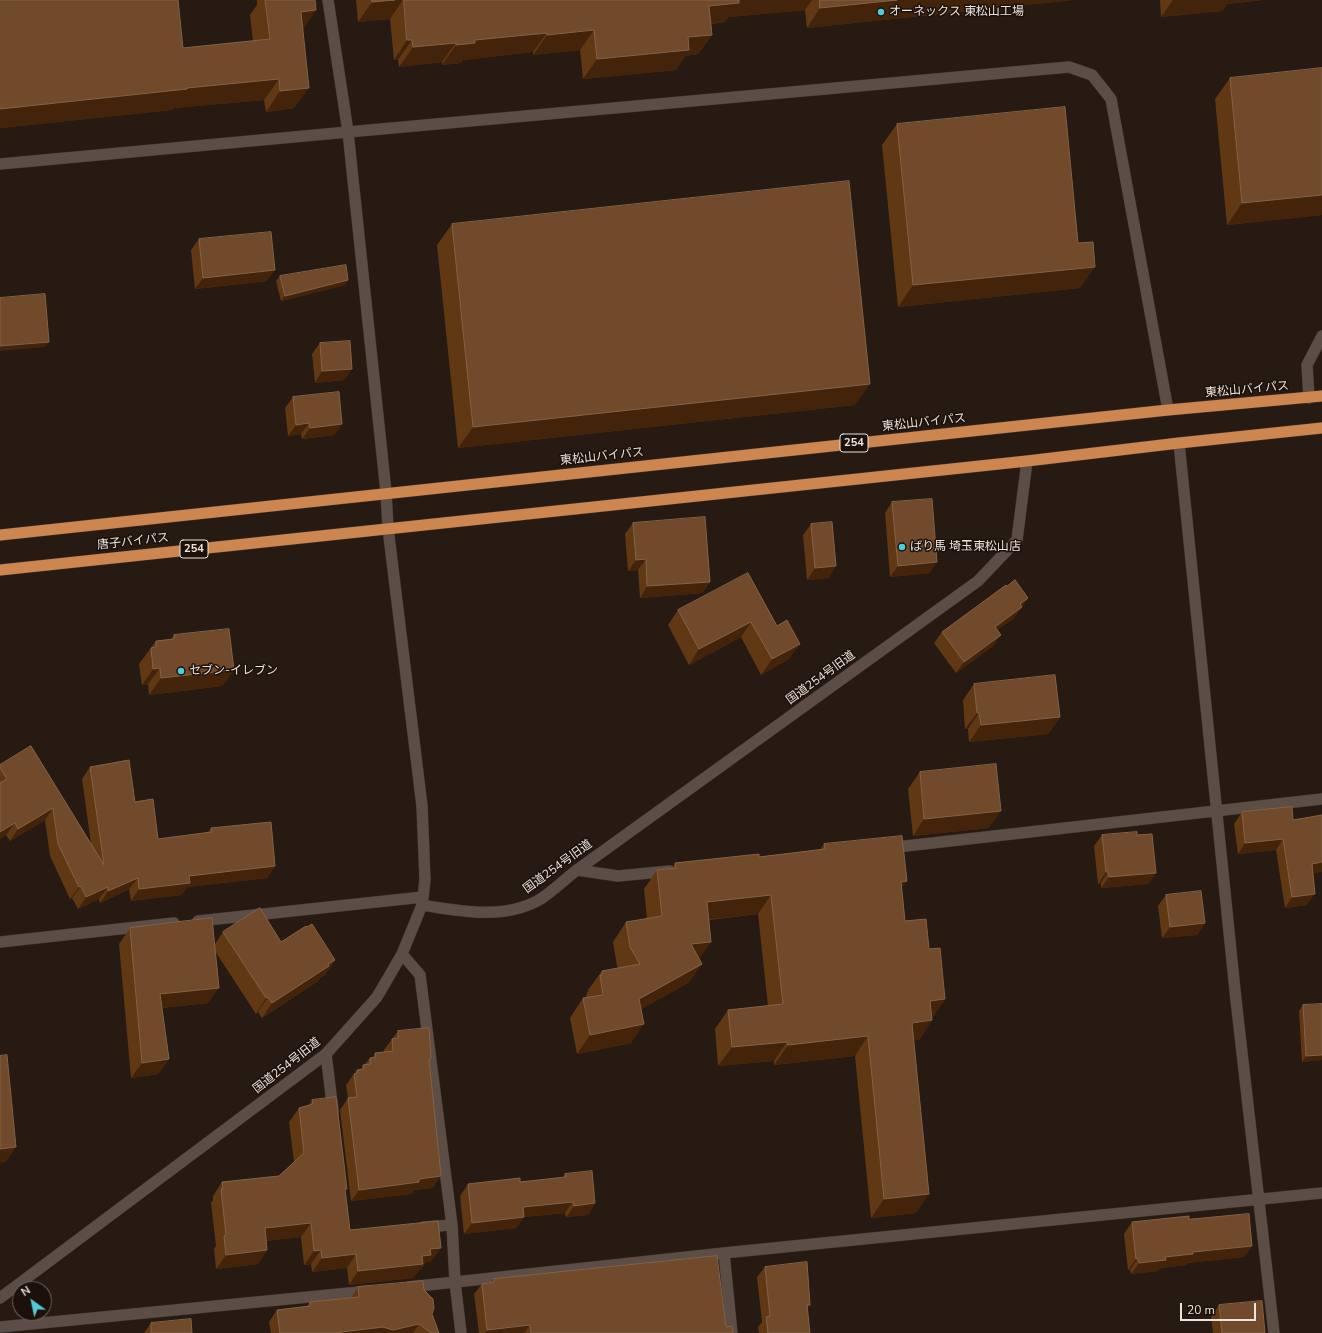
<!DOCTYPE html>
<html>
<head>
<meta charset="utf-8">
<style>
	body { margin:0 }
	#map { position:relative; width:1322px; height:1333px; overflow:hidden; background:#261a12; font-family:"Nunito Sans",sans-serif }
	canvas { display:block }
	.north { position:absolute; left:12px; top:1281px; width:40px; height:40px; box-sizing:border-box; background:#1c110a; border:1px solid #6f655f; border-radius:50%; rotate:327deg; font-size:11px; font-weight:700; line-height:16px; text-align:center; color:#ece3de }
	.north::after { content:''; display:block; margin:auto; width:14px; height:18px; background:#52cbd9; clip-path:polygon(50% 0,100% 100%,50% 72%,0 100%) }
	.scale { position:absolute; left:1180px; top:1303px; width:76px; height:18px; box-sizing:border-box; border:2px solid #ece3de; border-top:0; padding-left:5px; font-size:12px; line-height:14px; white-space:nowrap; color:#ece3de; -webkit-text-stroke:3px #1c110a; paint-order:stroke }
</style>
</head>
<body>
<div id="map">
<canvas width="1322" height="1333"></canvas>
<div class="north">N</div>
<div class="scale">20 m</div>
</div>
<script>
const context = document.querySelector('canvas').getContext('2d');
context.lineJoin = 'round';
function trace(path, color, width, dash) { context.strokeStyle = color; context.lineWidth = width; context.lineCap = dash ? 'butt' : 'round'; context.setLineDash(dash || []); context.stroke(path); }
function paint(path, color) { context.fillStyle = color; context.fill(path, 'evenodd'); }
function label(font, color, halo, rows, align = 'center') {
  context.font = font + ' "Nunito Sans","Noto Sans JP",sans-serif'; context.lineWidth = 3; context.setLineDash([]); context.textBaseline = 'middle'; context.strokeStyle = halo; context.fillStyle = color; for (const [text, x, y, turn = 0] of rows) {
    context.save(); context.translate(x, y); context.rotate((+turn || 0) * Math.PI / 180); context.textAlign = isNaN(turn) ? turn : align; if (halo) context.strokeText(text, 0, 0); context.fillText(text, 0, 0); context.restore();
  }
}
const minor = new Path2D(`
	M0,164L348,132
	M1179,443L1236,1000L1274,1333
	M888,848L1322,799
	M577,870L618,876L670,871
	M198,921L423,897
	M0,942L174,923
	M402,954L420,975L452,1225L455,1282L461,1333
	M326,1054L333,1111
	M424,1227L452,1225
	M724,1253L732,1333
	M409,1287L724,1253L1322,1193
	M0,1327L370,1291`);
const tertiary = new Path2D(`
	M348,132L1069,67L1092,75L1111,99L1168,410
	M1309,398L1307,365L1322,336
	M422,905C460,911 503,920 539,900C552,892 565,879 577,870L978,581L1017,540L1027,461
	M0,1298L326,1054L377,997L402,954L422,905L425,880L422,806L388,528L386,492L348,132L328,0`);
const trunk = new Path2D(`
	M0,535L1168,410L1322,396
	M0,570L1027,461L1179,443L1322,428`);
const wall = new Path2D(`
	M0,0L183,48L253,41L250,15L257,5V0H315L303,30L294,108L266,112L264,100L174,108L172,110L0,128Z
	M356,0H1073L807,28L805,10L729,17L725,22L711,24L712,35L698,54L685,56L676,70L583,79L580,50L533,55V52L463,60L461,63L442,65V62L399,67L398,60H394L390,19L358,22Z
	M1160,0H1263L1227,4L1222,11L1161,17Z
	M1230,78L1322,215L1227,225L1215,99Z
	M897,124L1078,243L1080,288L898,307L882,145Z
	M452,224L855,405L458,448L437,245Z
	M199,239L267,281L195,289L191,250Z
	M280,276L348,280L345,285L281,301L276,281Z
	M320,343L352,369L344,380L315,383L312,354Z
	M293,397L342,424L334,435L302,439L301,434L288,436L285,408Z
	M892,502L930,573L890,577L885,513Z
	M633,523L710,582L702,593L640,598L638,570L628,571L625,534Z
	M811,524L829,578L807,580L803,535Z
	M1007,586L1028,598L1014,618L997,630L993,646L956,673L934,643L942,632Z
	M678,610L777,626L789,659L761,675L741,637L689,665L668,625Z
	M174,635L234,670L222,686L149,695L148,684L142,685L139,664L156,641L171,639Z
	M974,684L1060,717L1048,734L969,742L968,729H965L963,700Z
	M31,746L91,844L82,779L90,767L135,802L158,839L208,832L211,828L275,866L267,878L187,887L181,895L131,901L129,889L100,903L99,899L78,909L72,898L70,899L50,856L45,820L10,841L6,835L0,839V765Z
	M920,772L989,828L913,836L908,789Z
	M1242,812L1293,820L1313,873L1307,905L1285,908L1276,850L1238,854L1234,824Z
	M1102,835H1137L1156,873L1148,884L1101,888V883L1098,884L1094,846Z
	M824,844L902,888L905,921L929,949L945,999L932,1018V1020L919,1040H914L916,1213L871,1218L855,1056L774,1065V1061L718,1066L715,1029L728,1010L768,1006L758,914L709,920L699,959L702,964L688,983L641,1009L631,1043L577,1054L570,1018L583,998H587L586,995L588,991V990L602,971L618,968L617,966L613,942L626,922L647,919L644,889L657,870L672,868L675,863L759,857L820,850Z
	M1166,895L1205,923L1197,935L1162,938L1158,906Z
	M130,928L215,944L223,932L281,942L335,960L325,975L321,977L318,981L262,1018L258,1012L256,1014L215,951L208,1003L162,1008L169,1059L158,1074L131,1078L119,944Z
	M1303,1005L1322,1060L1302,1062L1299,1011Z
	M398,1031L429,1061L433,1188L414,1190L411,1194L351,1201L340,1110L348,1098L346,1085L354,1074L355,1073L357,1070L361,1069L363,1065H364L370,1058L373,1057L375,1053L384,1052V1050Z
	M312,1100L345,1191L350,1230L431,1262H426L421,1269H420L413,1278L349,1285L347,1268L312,1272L311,1264L304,1265L301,1237L266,1241L267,1250L258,1264L216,1269L214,1249L216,1246L211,1203L213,1200V1196L222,1182L279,1176L294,1162L289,1122L299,1108L309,1105Z
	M565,1174L595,1203L588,1215L566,1217L565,1213L524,1217L516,1228L464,1234L460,1196L468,1184L520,1182L563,1177Z
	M1189,1219L1252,1246L1244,1257L1187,1263L1185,1265L1160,1268L1158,1271L1131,1274L1130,1270H1128L1124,1234L1132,1222Z
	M765,1267L807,1309L810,1333H759L758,1327L762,1322L757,1277Z
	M494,1279L726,1327L733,1333H479L474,1294L482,1284L491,1282Z
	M358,1287L424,1290L432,1314L439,1333H271L269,1322L277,1310L307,1306L310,1302L351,1298Z
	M1219,1305L1265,1333H1213L1211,1317Z
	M151,1323L192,1333H144Z`);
const shadedWall = new Path2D(`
	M395,0H403L390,19L358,22L372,2Z
	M737,0H812L805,10L729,17L725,22L696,25L709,6Z
	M897,0H1073L807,28L820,8Z
	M1173,0H1263L1227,4L1222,11L1161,17Z
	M316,10L302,31L301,12Z
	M594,30L580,50L533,55L547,35Z
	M547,33L533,52L463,60L461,63L442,65L456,45L475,40Z
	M712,35L698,54L685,56L676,70L583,79L597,59L688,37Z
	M407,40H412L398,60H394Z
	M456,43L442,62L399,67L413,47Z
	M279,79L264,100L174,108L172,110L0,128V109L187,88Z
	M309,88L294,108L266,112L280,91Z
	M1322,195V215L1227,225L1242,203Z
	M1095,267L1080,288L898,307L913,285Z
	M275,270L267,281L195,289L203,278Z
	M348,280L345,285L281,301L285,296Z
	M49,342L45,347L0,351V346Z
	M352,369L344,380L315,383L322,371Z
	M870,384L855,405L458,448L473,427Z
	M309,423L301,434L288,436L296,425Z
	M342,424L334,435L302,439L310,428Z
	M646,559L638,570L628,571L636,560Z
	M937,562L930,573L890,577L898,566Z
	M836,566L829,578L807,580L815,568Z
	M710,582L702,593L640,598L647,586Z
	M1028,598L1014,618L987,638L995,627Z
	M751,622L741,637L689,665L699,649Z
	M1001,635L993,646L956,673L964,662Z
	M800,644L789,659L761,675L772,659Z
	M160,668L148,684L142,685L153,669Z
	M234,670L222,686L149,695L161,678Z
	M977,713H979L968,729H965Z
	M1060,717L1048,734L969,742L981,725Z
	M53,808L45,820L10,841L18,829Z
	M1001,811L989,828L913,836L924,819Z
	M15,823L6,835L0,839V832Z
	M1283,839L1276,850L1238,854L1245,843Z
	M1322,862V872L1305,875L1312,864Z
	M275,866L267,878L187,887L181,895L131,901L139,889L189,876Z
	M1106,872H1108L1101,883L1098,884Z
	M1156,873L1148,884L1101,888L1109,877Z
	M138,878L129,889L100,903L108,891Z
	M907,881L893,900L901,882Z
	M81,886L72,898L70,899L79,887Z
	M108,887L99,899L78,909L86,897Z
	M1315,894L1307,905L1285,908L1292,897Z
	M771,895L758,914L693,921L707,902Z
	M1205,923L1197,935L1162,938L1170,927Z
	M711,942L698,961L691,944Z
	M335,960L325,975L321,977L318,981L262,1018L272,1003Z
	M702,964L688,983L626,1018L639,999Z
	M219,988L208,1003L149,1009L160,994Z
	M268,997L258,1012L256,1014L266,998Z
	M945,999L932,1018L930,1001Z
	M932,1020L919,1040L899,1042L912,1023Z
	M644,1024L631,1043L577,1054L590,1035Z
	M868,1036L855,1056L774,1065L788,1045Z
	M787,1042L774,1061L718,1066L732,1047Z
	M1322,1055V1060L1302,1062L1306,1056Z
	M169,1059L158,1074L131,1078L142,1063Z
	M16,1147L6,1162L0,1163V1149Z
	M441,1176L433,1188L414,1190L411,1194L351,1201L359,1190L419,1179Z
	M929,1194L916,1213L871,1218L884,1199Z
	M573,1202L565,1213L524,1217L516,1228L464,1234L472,1223L523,1207Z
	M595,1203L588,1215L566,1217L574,1206Z
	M311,1223L301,1237L255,1242L265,1228Z
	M1252,1246L1244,1257L1187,1263L1185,1265L1160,1268L1158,1271L1131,1274L1139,1263L1165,1257L1193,1252Z
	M441,1248L431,1262H426L421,1269H420L413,1278L349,1285L358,1271L422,1256L430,1249Z
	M267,1250L258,1264L216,1269L226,1255Z
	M321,1250L311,1264L304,1265L314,1251Z
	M356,1254L347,1268L312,1272L322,1258Z
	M1138,1258L1130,1270H1128L1136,1259Z
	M807,1305H810L803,1315Z
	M419,1324L413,1333H340L341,1332Z
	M530,1325L524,1333H485L487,1330Z`);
const building = new Path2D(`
	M0,0H178L183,48L270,39L265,0H315L316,10L301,12L309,88L280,91L279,79L187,88V89L0,109Z
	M372,0H395L372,2Z
	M404,0H739V3L709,6L712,35L688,37L689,50L597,59L594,30L547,35V33L475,40V43L456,45V43L413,47L412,40H407Z
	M820,0H897L820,8Z
	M1322,68V195L1242,203L1230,78Z
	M1065,107L1078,243L1093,242L1095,267L913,285L897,124Z
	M849,181L870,384L473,427L452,224Z
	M271,232L275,270L203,278L199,239Z
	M346,265L348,280L285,296L280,276Z
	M45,294L49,342L0,346V298Z
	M350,341L352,369L322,371L320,343Z
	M339,392L342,424L310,428L309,423L296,425L293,397Z
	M932,499L937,562L898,566L892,502Z
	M705,517L710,582L647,586L646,559L636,560L633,523Z
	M832,522L836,566L815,568L811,524Z
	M748,573L777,626L787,620L800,644L772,659L751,622L699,649L678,610Z
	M1015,580L1028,598L1020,604L1022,607L995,627L1001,635L964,662L942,632L1006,585L1007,586Z
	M229,629L234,670L161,678L160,668L153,669L151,648L156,647V641L174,639V635Z
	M1055,675L1060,717L981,725L979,713H977L974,684Z
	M31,746L104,865L90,767L129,760L135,802L153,799L158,839L212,832L211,828L271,822L275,866L189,876L190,883L139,889L138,878L108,891V887L86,897L81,886L79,887L58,844L53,808L18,829L15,823L0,832V783L7,779L0,768V765Z
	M996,764L1001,811L924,819L920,772Z
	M1292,807L1293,820L1322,815V862L1312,864L1315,894L1292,897L1283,839L1245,843L1242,812Z
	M1137,832V835L1152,834L1156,873L1109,877L1108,872H1106L1102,835Z
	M902,836L907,881L901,882L905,921L926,919L929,949L940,948L945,999L930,1001L932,1020L912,1023L929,1194L884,1199L868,1036L788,1045L787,1042L732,1047L728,1010L783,1004L771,895L707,902L711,942L691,944L702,964L639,999L644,1024L590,1035L583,998L603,995L600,975H602V971L640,964L630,947L626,922L662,916L657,870L676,868L675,863L759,854V857L825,849L824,844Z
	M1201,891L1205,923L1170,927L1166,895Z
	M260,908L281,942L306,926L307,927L312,924L335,960L328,964L329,966L272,1003L268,997L266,998L223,932Z
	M212,918L219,988L160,994L169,1059L142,1063L130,928Z
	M1322,1004V1055L1306,1056L1303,1005Z
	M429,1028L431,1058L429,1059L441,1176L419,1179V1182L359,1190L348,1098L357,1097L354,1074L357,1073V1070L364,1069L363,1065L370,1064V1058L376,1057L375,1053L393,1051L392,1039L398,1038V1031Z
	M7,1055L16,1147L0,1149V1056Z
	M336,1097L347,1189H345L350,1230L438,1221L441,1248L430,1249L431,1255L422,1256L423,1264L358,1271L356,1254L322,1258L321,1250L314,1251L311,1223L265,1228L267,1250L226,1255L224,1236L226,1235L221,1189H223L222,1182L279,1176L304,1153L299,1108L313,1104L312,1100Z
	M592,1171L595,1203L574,1206L573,1202L523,1207L524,1217L472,1223L468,1184L520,1178V1182L566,1177L565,1174Z
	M1249,1214L1252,1246L1193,1252V1254L1165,1257L1166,1260L1139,1263L1138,1258L1136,1259L1132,1222L1189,1216V1219Z
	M717,1256L726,1327L732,1326L733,1333H531L530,1325L487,1330L482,1284L494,1282V1279Z
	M807,1262L810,1305H807L810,1333H768L766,1317L770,1316L765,1267Z
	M423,1281L424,1290L433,1299L434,1308L432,1314L439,1333H431L419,1324L393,1330L383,1327L341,1332V1333H280L277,1310L310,1306V1302L359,1297L358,1287Z
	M1262,1301L1265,1333H1222L1219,1305Z
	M191,1319L192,1333H151V1323Z`);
const markers = [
	[881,12,4,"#52cbd9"],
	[902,547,4,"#52cbd9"],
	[181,671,4,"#52cbd9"]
];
const shields = [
	[854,443,28],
	[194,549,28]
];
const shieldNames = [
	["254",854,443],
	["254",194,549]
];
const poiNames = [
	["オーネックス 東松山工場",889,12],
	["ばり馬 埼玉東松山店",910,547],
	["セブン-イレブン",189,671]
];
const streetNames = [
	["東松山バイパス",1247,390,-5],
	["東松山バイパス",924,423,-6],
	["東松山バイパス",602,457,-6],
	["唐子バイパス",133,542,-6],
	["国道254号旧道",821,678,-36],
	["国道254号旧道",558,867,-36],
	["国道254号旧道",287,1066,-38]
];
trace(minor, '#3f3632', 12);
trace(tertiary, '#3f3632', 12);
trace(trunk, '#3f3632', 12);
trace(minor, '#5c4e46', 11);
trace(tertiary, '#5c4e46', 11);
trace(trunk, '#ce8650', 11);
paint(wall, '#613814');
paint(shadedWall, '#43240a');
paint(building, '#704a2a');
trace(building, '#846246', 1);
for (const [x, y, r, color] of markers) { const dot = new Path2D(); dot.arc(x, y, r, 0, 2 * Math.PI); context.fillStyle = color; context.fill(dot); trace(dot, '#1c110a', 1.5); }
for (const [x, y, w] of shields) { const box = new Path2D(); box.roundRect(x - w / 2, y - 9, w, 18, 3); context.fillStyle = '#1c110a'; context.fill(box); trace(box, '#ece3de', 1); }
label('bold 11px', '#ece3de', null, shieldNames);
label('12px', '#ece3de', '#1c110a', poiNames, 'left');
label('12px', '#ece3de', '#1c110a', streetNames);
</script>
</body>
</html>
